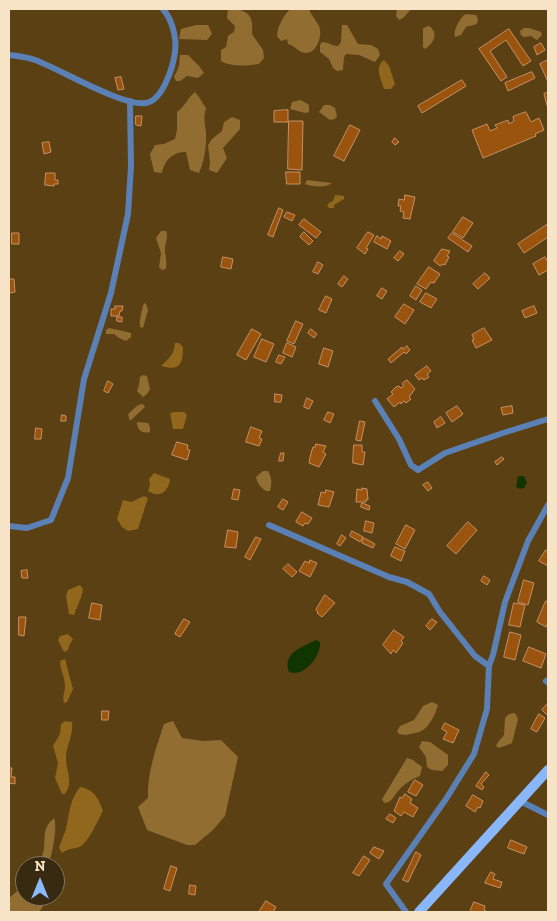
<!DOCTYPE html>
<html>
<head>
<meta charset="utf-8">
<style>
	body { margin:0 }
	#map { position:relative; width:557px; height:921px; overflow:hidden; background:#5a4013; font-family:"Zilla Slab",serif }
	canvas { display:block }
	.frame { position:absolute; inset:0; border:10px solid #f7e4c7; pointer-events:none }
	.north { position:absolute; left:15px; top:856px; width:50px; height:50px; box-sizing:border-box; background:#382911; border:1px solid #84745a; border-radius:50%; rotate:0deg; font-size:14px; font-weight:700; line-height:20px; text-align:center; color:#f7e4c7 }
	.north::after { content:''; display:block; margin:auto; width:18px; height:22px; background:#8bb9fc; clip-path:polygon(50% 0,100% 100%,50% 72%,0 100%) }
</style>
</head>
<body>
<div id="map">
<canvas width="557" height="921"></canvas>
<div class="frame"></div>
<div class="north">N</div>
</div>
<script>
const context = document.querySelector('canvas').getContext('2d');
context.lineJoin = 'round';
function paint(path, color) { context.fillStyle = color; context.fill(path, 'evenodd'); }
function trace(path, color, width, dash) { context.strokeStyle = color; context.lineWidth = width; context.lineCap = dash ? 'butt' : 'round'; context.setLineDash(dash || []); context.stroke(path); }
const green = new Path2D(`
	M384,60L389,66L395,84L391,89H384C381,78 374,68 384,60Z
	M335,195L344,196V199L334,205V208H329L327,206L329,203L333,201Z
	M175,343H179L183,347C183,366 179,371 161,366C169,358 174,355 175,343Z
	M175,412H184L187,415L183,429H173L170,413Z
	M154,473L170,479C169,491 160,499 148,491L150,485L149,479Z
	M144,496L148,498L138,529L128,531L122,527L117,519L123,500L131,502Z
	M80,585L83,589C82,598 77,606 74,615L69,614L66,596L68,590Z
	M68,634L73,639L69,646L68,650L64,652L58,640L60,636Z
	M65,659L73,689L67,702L64,703C62,696 65,692 65,686C65,677 60,670 60,661Z
	M65,721L72,722C74,734 66,746 66,758C66,771 74,782 65,794H62L55,778L58,763L53,746L60,734L61,724Z
	M80,787C94,789 99,799 103,811C98,820 89,841 81,846C74,850 70,847 62,853L59,848C61,841 64,835 66,829C70,811 69,802 80,787Z`);
const forest = new Path2D(`
	M228,9C247,9 254,14 252,34L263,50L264,58L259,64C247,66 231,67 221,61V50L226,47L228,36L234,32L235,26L227,18Z
	M290,9H309C311,15 316,20 319,26C323,35 317,54 305,53C297,52 295,45 288,44L287,39L281,41L277,36C277,27 284,15 290,9Z
	M397,9H411L403,18L399,20L396,16Z
	M466,14L476,15L478,19L477,24L466,27L461,35L455,37C453,31 460,17 466,14Z
	M196,25H208L212,34L207,40L179,39L181,29Z
	M342,25H347L358,44L371,45L378,49L380,55L375,62L359,55L346,54L344,57L343,70L337,71L333,68L329,59L320,52V45L322,42C328,42 332,46 338,46L341,42Z
	M429,26C439,33 434,43 425,49L423,47V28Z
	M524,28H529L541,32L542,35L537,40L531,36L524,37L521,35L520,31Z
	M180,55H188L199,66L204,73L198,78L187,76L180,81H176L174,77L179,66Z
	M195,92C200,97 202,103 206,108C203,120 205,121 206,133C207,145 204,162 199,173L190,170L186,152C173,151 164,161 162,173L154,172L150,154L155,145L164,144L175,139L177,130V112C185,107 187,98 195,92Z
	M301,100L309,105V112L305,113L290,109L292,102Z
	M324,105H330L335,108L337,116L335,119L330,120L319,112Z
	M232,117L240,120V129L223,148L227,158L217,173L209,170L210,163L208,145L212,139L222,131L224,122Z
	M307,180L332,183C326,188 313,187 305,184Z
	M161,231H166C169,239 164,244 165,252C166,258 167,263 166,269L162,270L159,267L161,253L156,238Z
	M144,303L146,304L148,310L143,328L140,327C139,322 142,308 144,303Z
	M109,328L131,333V337L126,341L119,338L114,334H106V330Z
	M143,375L147,376L150,389L147,394L143,397L137,391L139,385L140,377Z
	M143,404L145,407L130,421L128,414L138,405Z
	M137,422L148,423L150,427V432C142,434 137,430 137,422Z
	M263,471H268C272,478 272,484 270,491H266C261,488 257,483 256,477Z
	M432,702L438,705C436,713 428,730 419,732C414,734 411,733 406,735L399,734L397,731L400,726L414,720L423,706Z
	M515,713L518,719L512,743L499,748L496,746L498,742L504,735L505,718L509,714Z
	M173,721L182,738L203,741L221,740L238,757L225,816L213,830L195,845H187L147,830L138,807L148,798C147,773 156,748 164,724Z
	M422,741L430,742L448,755V765L442,771L432,770L427,767L426,757L419,747Z
	M407,758L413,760L422,767L420,776C412,779 404,784 399,790C393,796 393,802 384,803L382,799Z
	M54,818C58,826 52,856 48,866H34C54,849 35,834 54,818Z
	M25,879V896H43L44,905L39,912H9V898L21,888Z`);
const water = new Path2D(`
	M518,476H524L527,483L524,488L520,489L516,487Z
	M316,640L320,642C321,656 304,678 289,672C282,653 302,647 316,640Z`);
const building = new Path2D(`
	M509,29L531,61L523,66L506,40L490,51L507,77L501,81L479,49Z
	M541,43L545,50L537,55L534,47Z
	M548,60V82L540,64Z
	M532,72L535,78L508,91L505,83Z
	M121,77L124,89L118,90L115,78Z
	M462,80L466,86L422,113L418,106Z
	M548,92V109L544,94Z
	M288,110V122H274V111Z
	M526,112L531,122L539,118L544,130L535,134L536,136L483,158L472,130L487,124L490,131L497,128L495,125L508,120L509,124L514,121L513,117Z
	M136,116H142L141,126L136,125Z
	M289,121H303L302,170L288,169Z
	M350,125L360,130L344,161L334,156Z
	M395,138L399,142L395,145L392,142Z
	M49,142L51,152L44,154L42,143Z
	M286,172H300V184H287Z
	M46,173H55V180H58V184H54V186L45,185Z
	M405,195L415,197L410,219L403,218L404,212L400,211L401,206H398L399,199L404,200Z
	M279,208L283,210L273,237L268,235Z
	M287,212L295,215L292,221L284,217Z
	M463,217L473,223L463,238L453,232Z
	M304,219L321,232L316,238L299,225Z
	M548,224V237L524,253L518,244Z
	M304,232L313,241L309,245L300,237Z
	M368,232L374,235L366,248L368,249L365,254L357,248Z
	M12,233H19V244H12Z
	M452,233L472,246L468,252L448,238Z
	M377,236L381,239L382,236L391,241L387,249L374,242Z
	M442,249L450,251L447,256L449,257L445,265L443,264L440,266L434,261Z
	M400,251L404,254L398,261L394,258Z
	M223,257L233,259L231,269L221,267Z
	M545,257L548,262V270L539,275L533,264Z
	M318,262L323,265L318,274L313,272Z
	M429,267L440,274L434,283L431,282L426,289L417,284Z
	M485,273L490,278L478,289L473,284Z
	M344,276L348,279L342,287L338,284Z
	M9,279H14L15,292L10,293L9,290Z
	M416,286L422,290L416,300L410,296Z
	M382,288L387,291L382,299L377,296Z
	M426,293L437,299L431,308L420,302Z
	M326,296L332,299L326,313L319,310Z
	M404,304L414,310L405,324L395,317Z
	M115,306H123L122,311H120L119,316H111V309H115Z
	M534,306L537,313L525,318L522,311Z
	M117,317H122V322L117,321Z
	M296,321L303,324L294,344L287,341Z
	M484,328L492,340L476,348L472,340L474,339L472,335Z
	M252,329L261,334L246,360L237,355Z
	M311,329L317,334L314,338L308,333Z
	M262,339L274,344L266,362L254,357Z
	M287,343L296,347L292,357L283,353Z
	M407,346L410,350L406,354L404,352L391,363L388,359L402,347L403,349Z
	M324,348L333,351L328,367L319,364Z
	M279,355L285,357L281,364L276,362Z
	M427,366L431,371L427,374L429,377L424,380L422,378L419,380L415,375Z
	M407,380L415,389L409,397L411,399L406,403L404,401L401,404L400,402L394,407L387,399L393,394L391,392L396,387L399,386L401,388L404,386L402,384Z
	M108,381L113,384L108,393L104,391Z
	M275,394L282,395L281,402H275Z
	M307,398L313,401L309,409L304,407Z
	M457,406L463,414L452,422L446,413Z
	M512,406L513,413L503,415L501,408Z
	M328,412L334,414L330,423L324,420Z
	M62,415L66,416V421H61Z
	M441,417L445,423L437,428L434,422Z
	M360,421L365,422L361,441L356,440Z
	M251,427L262,431L259,438L262,439L259,446L246,442Z
	M36,428L42,429L41,439H35Z
	M177,442L188,445L187,449L190,450L187,460L172,455Z
	M316,444L326,446L323,452L326,454L319,467L309,463L311,453L313,447H315Z
	M354,445H362V452H365L363,465L353,463Z
	M281,453H284L283,461H279Z
	M502,457L504,459L497,465L495,462Z
	M428,482L432,488L428,491L423,485Z
	M362,488L367,489L368,500L366,499V502H356L357,489L362,490Z
	M234,489L240,490L238,500L232,499Z
	M326,490L334,492L329,507L318,505L321,492L325,493Z
	M283,499L288,502L283,510L278,507Z
	M362,503L370,506L369,510L361,507Z
	M302,512L312,518L308,524L305,523L303,526L296,522Z
	M366,521L374,523L372,533L364,531Z
	M468,522L477,530L456,554L447,546Z
	M406,525L415,530L405,549L396,544Z
	M228,530L238,532L236,548L225,547Z
	M352,531L363,537L360,542L350,536Z
	M342,535L346,538L340,546L337,544Z
	M256,537L261,539L250,560L245,557Z
	M364,538L375,544L373,548L362,543Z
	M395,547L405,551L401,561L391,556Z
	M546,550L548,552V566L539,561Z
	M310,560L317,563L310,577L299,571L305,561L309,563Z
	M288,564L297,572L292,577L283,569Z
	M27,570L28,578H22L21,571Z
	M484,576L490,580L487,585L481,581Z
	M524,580L534,583L528,605L518,602Z
	M325,595L335,603L322,617L317,613L318,612L316,610Z
	M546,601L548,603V622L546,627L537,622Z
	M92,603L102,605L100,620L89,618Z
	M514,603L525,605L520,627L509,625Z
	M19,617H26L24,636L19,635Z
	M184,619L190,622L180,637L175,634Z
	M432,619L437,622L430,630L426,626Z
	M394,630L404,637L401,641L403,643L396,653L393,650L391,654L383,645Z
	M510,632L521,635L515,660L504,657Z
	M529,647L546,654L541,668L523,661Z
	M548,703V716L542,710Z
	M102,711H109L108,720H102Z
	M539,714L545,718L537,732L531,729Z
	M445,723L459,730L453,743L443,739L447,732L442,729Z
	M9,768H12L11,777H15V784L9,783Z
	M486,772L489,775L481,784L484,787L482,790L476,786Z
	M415,780L423,785L416,796L408,792Z
	M405,794L412,799L410,803L418,808L413,817L404,812L401,816L394,811L400,797L402,798Z
	M473,795L483,801L480,808L478,807L475,812L466,806Z
	M390,814L396,818L393,823L386,819Z
	M511,840L527,847L524,854L508,848Z
	M374,847L384,851L379,859L370,853Z
	M416,852L421,855L408,882L403,880Z
	M364,856L370,860L359,876L353,873Z
	M171,866L177,868L170,891L164,889Z
	M491,872L495,874L493,879L502,882L500,888L485,883Z
	M190,885L196,886L195,895L189,894Z
	M266,901L276,907L273,912H259Z
	M474,902L485,906L484,910L488,912H470Z`);
const minor = new Path2D(`
	M9,55C17,56 27,57 35,60C60,69 123,107 146,103C163,100 173,67 175,52C177,37 172,20 163,9
	M375,401L399,439L411,465L418,470L445,453L503,433L548,419
	M269,525L389,577L407,582L429,594L440,612L475,656L489,666
	M9,526L27,528L51,520L68,478L84,379L111,293L128,214L131,166L130,101
	M546,681L548,683
	M520,801L548,815
	M406,912L386,884L446,799L474,754L487,709L489,666L493,655L505,602L528,541L548,505`);
const primary = new Path2D(`
	M419,912L548,770`);
paint(green, '#90671c');
paint(forest, '#926d31');
paint(water, '#113500');
paint(building, '#9b540d');
trace(building, '#c79066', 1);
trace(minor, '#5a80b6', 6);
trace(primary, '#89b7f9', 10);
</script>
</body>
</html>
